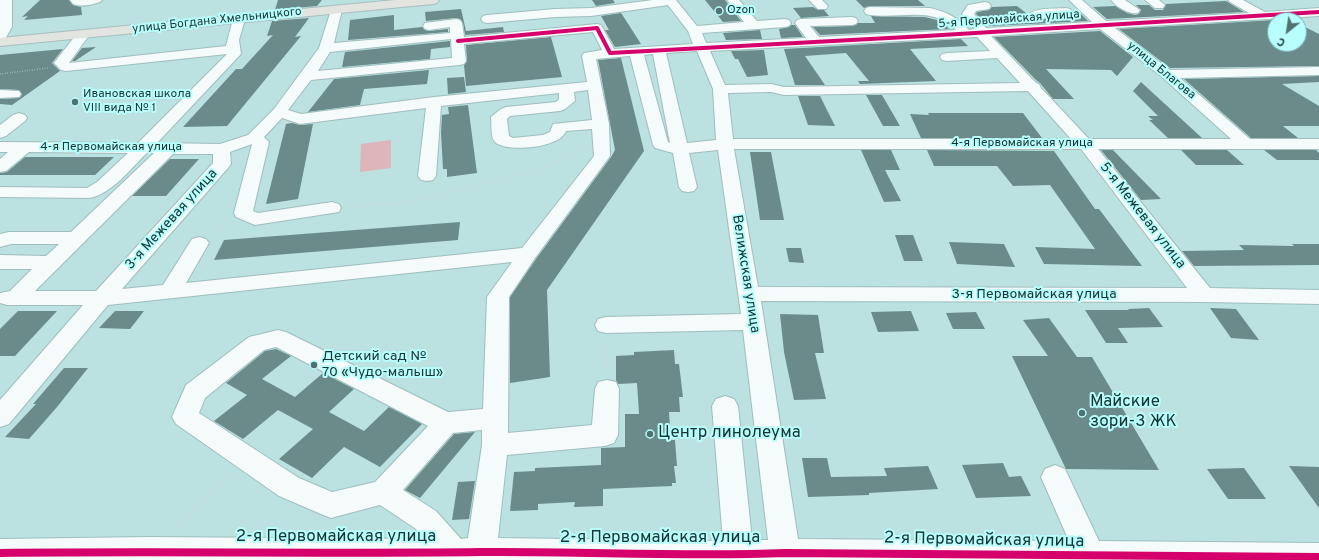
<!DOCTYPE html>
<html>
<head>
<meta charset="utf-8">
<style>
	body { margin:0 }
	#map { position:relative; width:1319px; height:560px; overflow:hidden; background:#bbe1e1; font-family:Overpass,sans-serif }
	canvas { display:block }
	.north { position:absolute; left:1267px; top:12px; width:40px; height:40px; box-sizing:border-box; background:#b8fefd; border:1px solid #78aead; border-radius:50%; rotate:210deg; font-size:11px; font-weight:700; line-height:16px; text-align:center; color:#183535 }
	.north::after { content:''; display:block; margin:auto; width:14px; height:18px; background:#517171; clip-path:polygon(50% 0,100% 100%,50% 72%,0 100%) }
</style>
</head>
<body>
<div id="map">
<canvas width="1319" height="560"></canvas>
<div class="north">С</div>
</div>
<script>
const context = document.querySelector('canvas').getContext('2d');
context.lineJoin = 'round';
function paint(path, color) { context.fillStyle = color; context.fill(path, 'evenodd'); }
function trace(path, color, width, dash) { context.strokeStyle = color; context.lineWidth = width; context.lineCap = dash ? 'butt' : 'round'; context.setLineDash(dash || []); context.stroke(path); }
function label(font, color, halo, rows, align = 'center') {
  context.font = font + ' Overpass,sans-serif'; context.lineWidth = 4; context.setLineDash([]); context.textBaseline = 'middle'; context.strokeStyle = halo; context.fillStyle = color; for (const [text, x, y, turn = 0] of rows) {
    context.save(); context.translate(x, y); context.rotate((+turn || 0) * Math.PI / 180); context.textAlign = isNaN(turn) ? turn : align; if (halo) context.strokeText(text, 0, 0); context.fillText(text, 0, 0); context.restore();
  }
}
const green = new Path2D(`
	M391,140V168L360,172L361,144Z`);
const building = new Path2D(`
	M40,0H69L73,5L81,7L82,15L24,20L28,16L22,17Z
	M278,0H322L317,6L275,10Z
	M592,0H613L615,3L596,6Z
	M705,0H725L741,21L723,22Z
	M856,0H918L925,6H870L864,8Z
	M1226,1L1244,12L1107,19L1093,7L1115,6L1127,13L1135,15L1139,14L1141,10L1136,5H1149L1155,10H1163L1166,4Z
	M1017,6L1026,13H1028L1026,16L1029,20L1070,16L1073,13L1072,10H1077L1088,21L990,26L976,14L977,12L989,10L992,7Z
	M813,7L818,10H824L829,16L801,18L793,8Z
	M461,9L466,31L503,27L504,32L465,35L463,23L460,19L456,18L426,21L425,12Z
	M621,13L625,19L641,44L615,47L605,30H609L601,16Z
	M394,15V30L422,27L425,30L429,31L448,29V32L348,40L350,20Z
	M871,16L925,17L941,21L949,29L820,35L813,27L852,26L858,23H875Z
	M309,18L295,37L301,36L227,126L183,127L236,69H242L273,35L267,36L272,21Z
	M1275,20V44H1299V24L1319,34V66L1170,68L1119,29Z
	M791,25H795L803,37L781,38L779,29L789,27Z
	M760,30L762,39L726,40L723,33Z
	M1100,31L1133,57L1117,76L1111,70L1046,69L1074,99H1053L1040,83L1036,80L994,37Z
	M551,37L562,77L466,86L464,65L467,61L466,45Z
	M961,39L968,46L910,49L936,81L860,84L858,81H869L846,53L805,56L825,85H795L784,49Z
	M450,41V47L431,49L430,59L342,67L345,52Z
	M96,47L75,61H72L82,48Z
	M63,49L52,63L60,71L12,105L0,104V99L19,98L22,95L19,90L0,89V55Z
	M764,50L768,75L747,77L738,59H735L731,51Z
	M621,58L644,151L547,290L550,377L510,383V297L536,259L611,157L615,150L598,60Z
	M429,70L427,84L364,89L360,105L308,112L334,79Z
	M1319,76V82L1282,84L1319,106V126H1283L1298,138H1251L1184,79Z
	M464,77L466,92L448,94L447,78Z
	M1141,82L1202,138H1168L1149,120H1153L1148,116H1158L1133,91Z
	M866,95H882L900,126H883Z
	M798,96H820L835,126L808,125Z
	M468,105L477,173L447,177V169H443L441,133L442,115L449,114L448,107Z
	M928,113H1023L1042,138H921L910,114L929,115Z
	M292,123L300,125L313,124L298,199L266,204L286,124Z
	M861,150H891L900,170H885L901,201L884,202Z
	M927,150L1054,151L1095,209H1099L1142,266L1044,264L1035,247L1095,249L1050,185L1013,186L997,166H934Z
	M1101,150H1113L1161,199L1141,200Z
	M1181,150H1227L1244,165H1196Z
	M1264,150H1316L1319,153V160H1277Z
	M750,152H771L784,220H760Z
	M25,157H114L95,175H0V173L7,172Z
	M170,159H199L166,196H132Z
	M460,222L458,240L214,260L224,240Z
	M895,235H913L923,261H904Z
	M949,242L1004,244L1015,267L957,264Z
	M1292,244H1319V265L1194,266L1182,251L1244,250L1239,245L1294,246Z
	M786,248H801L804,263L789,262Z
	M1149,308L1163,327L1118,328L1128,343H1106L1085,310H1129L1128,309Z
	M1210,308L1236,309L1259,340L1231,338Z
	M18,311H57L15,356H0V329Z
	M115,311H144L130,329L99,328Z
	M911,311L919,331L878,332L871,312Z
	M976,312L985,329H953L946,313Z
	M780,314L818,315L824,353H815L826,399L794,400L784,352Z
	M1049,318L1077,357H1092L1159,470L1066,469L1065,467L1012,356H1048L1023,320Z
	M276,349L291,356L262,379L295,397L323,373L354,389L329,412L364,431L389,407L422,424L380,467L344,447L312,478L279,459L313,429L278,410L243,439L214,421L247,395L226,383L265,351Z
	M674,350L675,364H679L683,397H679L680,412H669L671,440H675L677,466H674L676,483H672V486L603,489V506L574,507L575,502L538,504V510L510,511L514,472L535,471V468L601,465V448L625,447V414H639L637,383L618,384L616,380V356L634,355V352Z
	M64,368H88L57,407L29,439L5,437L36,404H33Z
	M475,432L420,498L405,490L454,434Z
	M802,458H827L831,477L887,476L884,468L928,466L938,489L869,493V495L808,497Z
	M1003,463L1009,477L1021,476L1031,496L976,498L962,465Z
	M1289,466L1319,467V508Z
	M1244,468L1266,499H1228L1207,469Z
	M475,481L469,519L452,520L458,482Z`);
const pathFar3 = new Path2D(`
	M233,7L236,0
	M0,74L48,68
	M435,76V89`);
const pathFar2 = new Path2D(`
	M349,206L413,202L531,172L548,166L585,145`);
const pathFar1 = new Path2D(`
	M213,234L230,222
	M606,341L607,367`);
const path = new Path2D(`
	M607,366V372
	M173,529L233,474`);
const minor = new Path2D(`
	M0,0H12V27L5,39L0,40Z
	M70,0H102L100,2C92,5 81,7 73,4Z
	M653,0H676L697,26L744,22L727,0H739L757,21L785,19L789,20L791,23L789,26L785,27L702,33L706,43L806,38L795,23L797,20L801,19L852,17L856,18L858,21L856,24L852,25L810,26L819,37L956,30C932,4 896,21 866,14L864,11L866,8L870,7L930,8C947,12 957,17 969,30L974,29V28L962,14L968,5L985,2L989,3L991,6L989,9L976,11L974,14L986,28L1092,22L1069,0H1082L1106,21L1249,13L1230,2L1228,0H1243L1265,12L1319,8V16L1115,28L1170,70L1319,67V75L1180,78L1250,139H1319V149H1098L1210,288L1319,290V304L1204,302L761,301L798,539L1069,541L1041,477L1045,469L1055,465L1065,469L1099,541L1319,543V560H0V539L149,537L423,539L416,529L380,505L331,518L321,514L279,496L176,424L172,417L186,385L249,337L278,330L286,332L448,412L483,409L487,297L512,262L108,305L9,424L0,427V400L83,305H7L0,303V293L10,291L32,269H0V255L46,256L59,244H11L0,247V234L9,232H71L154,153H147C130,169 113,193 90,198L0,197V187L87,188L97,182L128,153L29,152L6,171L0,172V159L8,152H0V142L138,143L227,54L66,71L61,70L54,63L79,31H89L90,34L69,63L226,46L233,19L235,16H243L245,19L239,40L241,54L157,143L220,144L248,135L274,109L319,48L332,7H340L342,10L334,43L450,33V27L429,30L425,29L423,26L425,23L456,19L460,20L462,23L464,37L597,24L601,25L614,49L693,44L688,31L668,5L591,16L555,17L487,23L483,22L481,19L483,16L487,15L555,9L591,8ZM1100,29L1162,77L1231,139H1089L1041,88L1039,84L1036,83L991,36ZM593,32L602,50L584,53L582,56L587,82L434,97L301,114L288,110L311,80L459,65L464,64L466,61L464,44ZM977,37L990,51L947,53L942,54L940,57L942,60L947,61L997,58L1020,83L784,87L771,84L725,85L710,51ZM451,39L452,58L318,71L330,52ZM697,51L713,89L716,140L687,143L666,53ZM653,54L670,143L668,142L644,55ZM630,56L653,145L655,148L673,153L679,187L682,191L688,192L694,191L697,187L689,153L718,150L741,314L606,317L598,319L595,325L598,331L606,333L743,330L768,540H752L738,406L734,399L725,396L716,399L712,406L723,541L498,538L507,455L605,446L614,443L618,435L619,389L616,382L607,380L598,382L595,389L592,425L508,433L509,297L535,258L610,156L609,124L596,59ZM588,90L592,120L553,124L550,132L543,135L513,138L509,136L507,119L510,116L560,111L565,109L575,101L574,92ZM1028,91L1071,139H733L728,93L771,92L784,95ZM559,93V99L556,102L506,107L501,109L491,117C492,123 490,137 495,142C506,153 561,148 566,131L592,129L594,156L522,248L186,283L209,243L206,239L199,237L192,239L163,285L122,289L228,168L231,164L230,152L252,144L234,213L236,217L255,225L339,212L341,208L339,204L332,202L258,213L253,211L269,142L264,137L282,118L300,124L426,108L418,176L421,180L427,181L433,180L436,176L441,106ZM734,149H1081L1187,288L758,287ZM173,154H213V163L96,291H35ZM276,347L428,426L375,482L332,492L299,478L199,413L205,398L264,350ZM482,430V445L468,538L461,539L436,511L403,490L453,433Z
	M809,0H822L828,6L826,9H818Z
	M1111,0H1125L1140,10L1138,13C1130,15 1116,7 1111,0Z
	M1145,0H1159L1165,5L1163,8H1155Z
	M1066,8L1070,9L1072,12L1070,15C1064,16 1033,20 1029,19L1027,16C1034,7 1055,9 1066,8Z
	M0,90L19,91L21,94L19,97L0,98Z
	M19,113L25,115L27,118L25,121L6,136L0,138V125L13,115Z`);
const major = new Path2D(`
	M395,0H439L437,3L433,4L0,46V38Z`);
const cyclewayFar1 = new Path2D(`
	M458,41L597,28L610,53L926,36L1319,12`);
const cycleway = new Path2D(`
	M0,553C160,551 321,554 481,552C583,551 684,557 785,553L1319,557`);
const markers = [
	[719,11,4,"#517171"],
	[75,102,4,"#517171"],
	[314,365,4,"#517171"],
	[1082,413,4,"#517171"],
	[650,434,4,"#517171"]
];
const farPoinames = [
	["Ozon",727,11],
	["Ивановская школа",83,95],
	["VIII вида № 1",83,109]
];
const farStreetnames = [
	["5-я Первомайская улица",1009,20,-4],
	["улица Богдана Хмельницкого",217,21,-6],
	["улица Благова",1161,71,39],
	["4-я Первомайская улица",1022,144],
	["4-я Первомайская улица",111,148]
];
const streetNames = [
	["5-я Межевая улица",1142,216,52],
	["3-я Межевая улица",172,220,-48],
	["Велижская улица",745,274,81],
	["3-я Первомайская улица",1034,295]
];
const poiNames = [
	["Детский сад №",322,357],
	["70 «Чудо-малыш»",322,373]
];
const nearPoinames = [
	["Майские",1090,403],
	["зори-3 ЖК",1090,423],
	["Центр линолеума",658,434]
];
const nearStreetnames = [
	["2-я Первомайская улица",336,538],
	["2-я Первомайская улица",660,539],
	["2-я Первомайская улица",984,541,1]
];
paint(green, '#deb5ba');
paint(building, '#6b8b8b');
trace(minor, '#9fbebd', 2);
trace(major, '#a8bdbd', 2);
trace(pathFar3, '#cfdcdc', 1.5, [0.5, 2]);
trace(pathFar2, '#cfdcdc', 2, [1, 2.5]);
trace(pathFar1, '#cfdcdc', 2.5, [1, 3]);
trace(path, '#cfdcdc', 3, [1.5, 4]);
paint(minor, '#f5fafa');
paint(major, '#e2e4e0');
trace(cyclewayFar1, '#d6006c', 4);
trace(cycleway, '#d6006c', 8);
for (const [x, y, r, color] of markers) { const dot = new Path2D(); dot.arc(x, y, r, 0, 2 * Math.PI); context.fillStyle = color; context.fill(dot); trace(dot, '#b8fefd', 1.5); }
label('12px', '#183535', '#b8fefd', farPoinames, 'left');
label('12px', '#183535', '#b8fefd', farStreetnames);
label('14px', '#183535', '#b8fefd', streetNames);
label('14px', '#183535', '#b8fefd', poiNames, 'left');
label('17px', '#183535', '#b8fefd', nearPoinames, 'left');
label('17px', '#183535', '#b8fefd', nearStreetnames);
</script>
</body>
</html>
